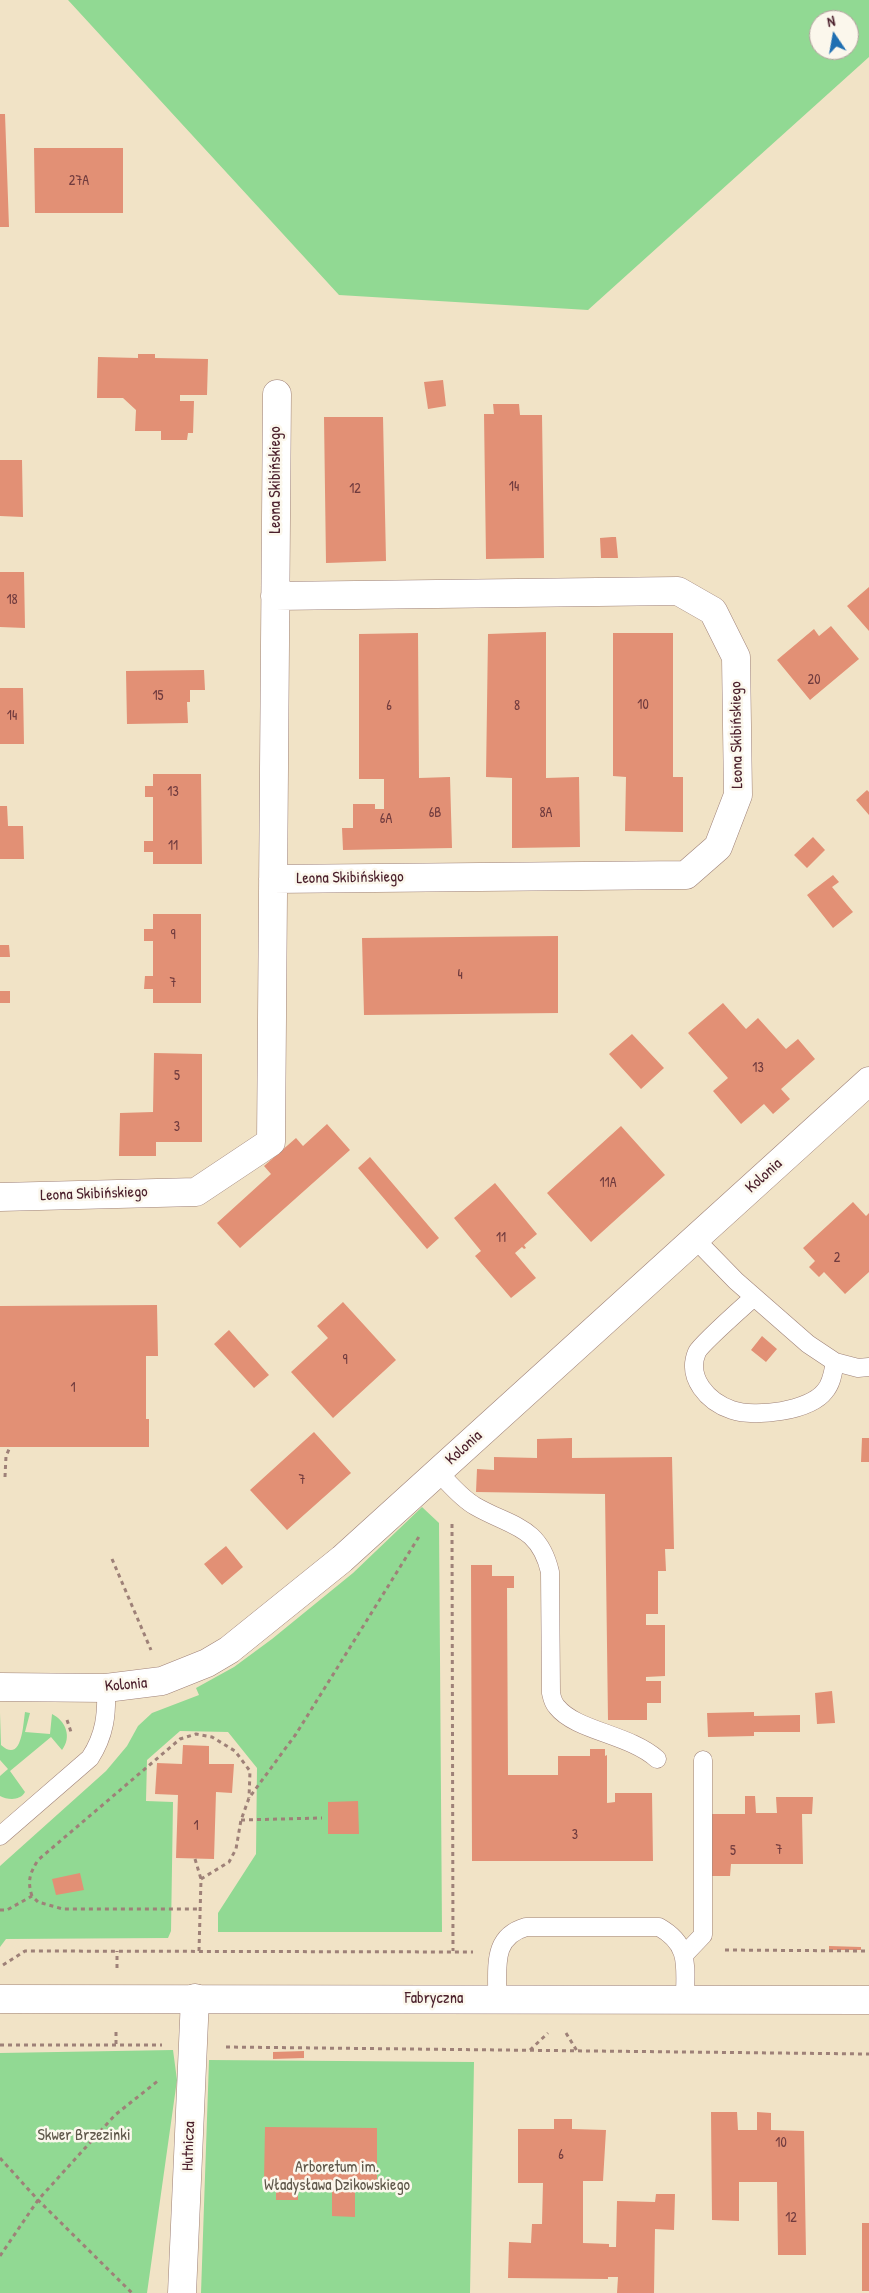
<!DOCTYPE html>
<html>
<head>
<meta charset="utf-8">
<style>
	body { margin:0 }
	#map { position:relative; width:869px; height:2293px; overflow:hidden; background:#f1e3c6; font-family:"Patrick Hand",sans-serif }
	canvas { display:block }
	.north { position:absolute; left:809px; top:10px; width:50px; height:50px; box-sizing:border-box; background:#fbf7ec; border:1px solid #b4a19f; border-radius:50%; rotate:348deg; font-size:14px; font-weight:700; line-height:20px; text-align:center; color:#4a1f2b }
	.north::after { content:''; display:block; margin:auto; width:18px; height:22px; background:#1f6fb2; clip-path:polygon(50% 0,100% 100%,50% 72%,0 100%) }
</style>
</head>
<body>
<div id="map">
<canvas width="869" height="2293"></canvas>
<div class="north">N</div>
</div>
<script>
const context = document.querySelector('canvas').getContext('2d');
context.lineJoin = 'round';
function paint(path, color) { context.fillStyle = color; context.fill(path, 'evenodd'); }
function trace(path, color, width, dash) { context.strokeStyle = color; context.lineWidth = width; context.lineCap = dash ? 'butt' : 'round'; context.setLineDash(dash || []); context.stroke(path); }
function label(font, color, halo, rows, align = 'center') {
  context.font = font + ' "Patrick Hand",sans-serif'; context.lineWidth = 5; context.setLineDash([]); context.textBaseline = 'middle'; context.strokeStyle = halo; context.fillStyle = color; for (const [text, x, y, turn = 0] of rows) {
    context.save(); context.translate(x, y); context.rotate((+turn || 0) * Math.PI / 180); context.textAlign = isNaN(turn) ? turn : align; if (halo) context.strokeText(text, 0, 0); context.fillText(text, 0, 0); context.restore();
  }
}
const green = new Path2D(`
	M68,0H869V57L588,310L339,295ZM819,20H849V50H819Z
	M422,1507L439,1523L442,1932H218V1913L256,1854L257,1768L228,1732L180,1731L147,1760L146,1801L173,1802L171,1931L168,1938L6,1939L0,1947V1866L106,1771L127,1746L138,1726L152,1713L199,1695L196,1688L234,1667L272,1639L353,1573Z
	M25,1712L30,1713L25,1732L50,1734L52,1714C66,1721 72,1737 62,1750L51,1737L10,1771L25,1792C20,1801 8,1800 0,1796V1776L8,1769L0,1760V1713L1,1745C22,1764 23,1725 25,1712Z
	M173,2050L177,2080L147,2293H0V2053Z
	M209,2060L474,2062L470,2293H201Z`);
const building = new Path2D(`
	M0,114H5L9,227H0Z
	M34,148H123V213H35Z
	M138,354H155V358L208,359L207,395H180V401H194L193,433H188L187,440H161V431H135L136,410L123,398H97L98,357L138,358Z
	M443,380L446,406L428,409L424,382Z
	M493,404H519L520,415H542L544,558L486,559L484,414H494Z
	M324,417H383L386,561L326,563Z
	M0,460H22L23,517L0,516Z
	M612,537H616L618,558H601L600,538Z
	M0,572H24L25,628L0,627Z
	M869,587V631L847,606Z
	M831,626L859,659L810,700L777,660L814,629L819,636Z
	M546,632V778L579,777L580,847L512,848V778L486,777L488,634Z
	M418,633L419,778L450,777L452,848L343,850L342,828H353V804H375V809H384V779H359V634Z
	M613,633H673V777H683V832L625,831L626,777L613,776Z
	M204,670L205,690H190V702H187L188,723L127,724L126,671Z
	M0,688H23L24,744H0Z
	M153,774H201L202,864H153V852H144V841H153V797H145V786H153Z
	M867,790L869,792V815L856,800Z
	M0,806H7L8,826H23L24,859H0Z
	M813,837L825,850L807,868L794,855Z
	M833,875L839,882L832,887L853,912L833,928L807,895Z
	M153,914H201V1003H153V989H144L145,976H153V941H144V929H153Z
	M558,936V1013L364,1015L362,938Z
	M0,945H9L10,957H0Z
	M0,991H10V1003H0Z
	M723,1003L746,1029L758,1018L786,1049L798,1039L815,1059L781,1089L790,1099L773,1114L764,1104L741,1124L713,1091L728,1078L688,1033Z
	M632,1034L664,1068L641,1089L609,1054Z
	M154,1053L202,1054V1142H156V1156H119L120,1113L153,1112Z
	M327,1124L350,1150L240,1248L217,1223L271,1174L264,1166L296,1138L303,1146Z
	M621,1126L665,1175L591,1242L547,1193Z
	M370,1157L439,1238L427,1249L358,1168Z
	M495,1183L537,1234L524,1245L526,1248L524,1249L522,1247L515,1253L536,1278L511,1298L475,1256L481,1251L454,1218Z
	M853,1202L866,1216L869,1213V1272L845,1294L824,1272L819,1277L809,1267L815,1261L803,1248Z
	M343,1302L396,1360L333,1418L291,1372L328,1338L317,1326Z
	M157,1305L158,1356H146V1419H149V1447H0V1306Z
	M229,1330L269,1375L254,1388L214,1344Z
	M762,1336L777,1349L766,1362L751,1350Z
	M314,1432L351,1473L287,1530L250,1490Z
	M572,1438V1458L672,1457L674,1549H665L666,1571H658V1614H646V1625H665V1676L646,1677V1681H661V1703H647V1720H608L605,1494L476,1492L477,1469L494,1470V1457L537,1458V1439Z
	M862,1438H869V1462H861Z
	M226,1546L243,1567L222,1585L204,1564Z
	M471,1565H492V1576H514V1588H507L508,1775H558V1756H590V1749H605V1756L607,1755V1803L615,1802V1793H652L653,1861H472Z
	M832,1691L835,1723L817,1724L815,1693Z
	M754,1712V1716L800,1715V1732H754V1736L708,1737L707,1713Z
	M183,1745L209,1746V1764H234L232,1793L216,1792L214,1859L176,1858L178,1795L155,1794L157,1763L182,1764Z
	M745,1796H755L756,1813H777L776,1797H813L812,1814H802L803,1864H731L730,1876H710L709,1814H745Z
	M358,1801L359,1834H328V1802Z
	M80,1873L84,1890L56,1895L52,1879Z
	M829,1946L861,1947V1950H829Z
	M304,2051V2058L273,2059V2052Z
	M711,2112H737L738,2130H757V2112L771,2113V2130L804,2131L806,2255H778L777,2182H739V2221L712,2220Z
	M554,2119H572V2129L606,2130L603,2181H583V2243L609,2244V2247H616L617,2201L655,2202L656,2194H675L674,2230L655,2229L654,2293H617L618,2277H608V2279L508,2278L509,2242L531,2243L532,2224H542L543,2183H518V2129H554Z
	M265,2127L377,2128V2183L355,2182V2217L332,2216V2182H298V2200H276V2181H264Z
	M862,2223H869V2291H862Z`);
const path = new Path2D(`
	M5,1477L6,1456L10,1447
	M452,1524L453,1951
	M112,1559L151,1650
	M67,1720L71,1732
	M241,1820L322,1818
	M195,1859L201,1879
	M32,1896C27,1881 30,1873 38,1860L180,1739L196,1734L212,1737L235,1751L250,1771L249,1798
	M0,1910H7L32,1896L38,1902L63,1909H200
	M725,1950L869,1951
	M199,1951L201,1879L229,1862L236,1849L241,1820L249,1798L296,1734L420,1535
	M3,1965L25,1951L473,1952
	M117,1968V1951
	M566,2033L577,2051
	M116,2044V2032
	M0,2045H162
	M226,2047L869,2054
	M530,2050L548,2033
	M0,2158L38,2200L132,2293
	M0,2256L38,2200L115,2115L159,2080`);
const lane = new Path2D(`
	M695,1239L736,1281L808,1344L835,1362L858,1368L869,1367
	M754,1297C743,1307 702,1343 697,1352C686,1378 708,1402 732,1410C755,1418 810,1411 825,1391C832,1383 833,1372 835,1362
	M438,1472C450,1484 461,1498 475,1506C511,1527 539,1525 550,1572L551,1693C552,1698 553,1703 557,1707C576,1731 629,1734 657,1759
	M0,1836L90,1758C105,1735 107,1714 106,1688
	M684,1955L703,1935V1760
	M497,1998C498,1968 491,1937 526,1927H659C691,1945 685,1967 685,1999`);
const street = new Path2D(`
	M273,879L686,875L718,847L738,795L736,657L713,611L678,591L275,596
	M0,1197L196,1192L271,1142L277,394
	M0,1687L106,1688L162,1681L207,1663L229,1650L342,1559L869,1081
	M182,2293L195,1998`);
const secondary = new Path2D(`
	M0,1999L869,2000`);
const numberNames = [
	["27A",79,181],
	["14",514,487],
	["12",355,489],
	["18",12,600],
	["20",814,680],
	["15",158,696],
	["10",643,705],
	["6",389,706],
	["8",517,706],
	["14",12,716],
	["13",173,792],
	["6B",435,813],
	["8A",546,813],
	["6A",386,819],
	["11",173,846],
	["9",173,935],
	["4",460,975],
	["7",173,983],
	["13",758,1068],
	["5",177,1076],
	["3",177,1127],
	["11A",608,1183],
	["11",501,1238],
	["2",837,1258],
	["9",345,1360],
	["1",73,1388],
	["7",302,1480],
	["1",196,1826],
	["3",575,1835],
	["7",779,1850],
	["5",733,1851],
	["10",781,2143],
	["6",561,2155],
	["12",791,2218]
];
const streetNames = [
	["Leona Skibińskiego",276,480,-90],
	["Leona Skibińskiego",737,735,-91],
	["Leona Skibińskiego",350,878,-1],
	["Kolonia",764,1176,-42],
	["Leona Skibińskiego",94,1194,-2],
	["Kolonia",464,1448,-42],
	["Kolonia",126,1685,-5],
	["Fabryczna",434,1999],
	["Hutnicza",189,2146,-88]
];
const parkNames = [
	["Skwer Brzezinki",84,2136],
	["Arboretum im.",337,2168],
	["Władysława Dzikowskiego",337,2186]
];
paint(green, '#91d993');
paint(building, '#e29075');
trace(lane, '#9e8178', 19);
trace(street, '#9e8178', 29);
trace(secondary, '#9e8178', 29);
trace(path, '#9e8178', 3, [4, 4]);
trace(lane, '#fff', 18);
trace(street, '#fff', 28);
trace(secondary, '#fff', 28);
label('14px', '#703b3e', null, numberNames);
label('16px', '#4a1f2b', '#fbf7ec', streetNames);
label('16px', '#5f574a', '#fbf7ec', parkNames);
</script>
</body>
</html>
